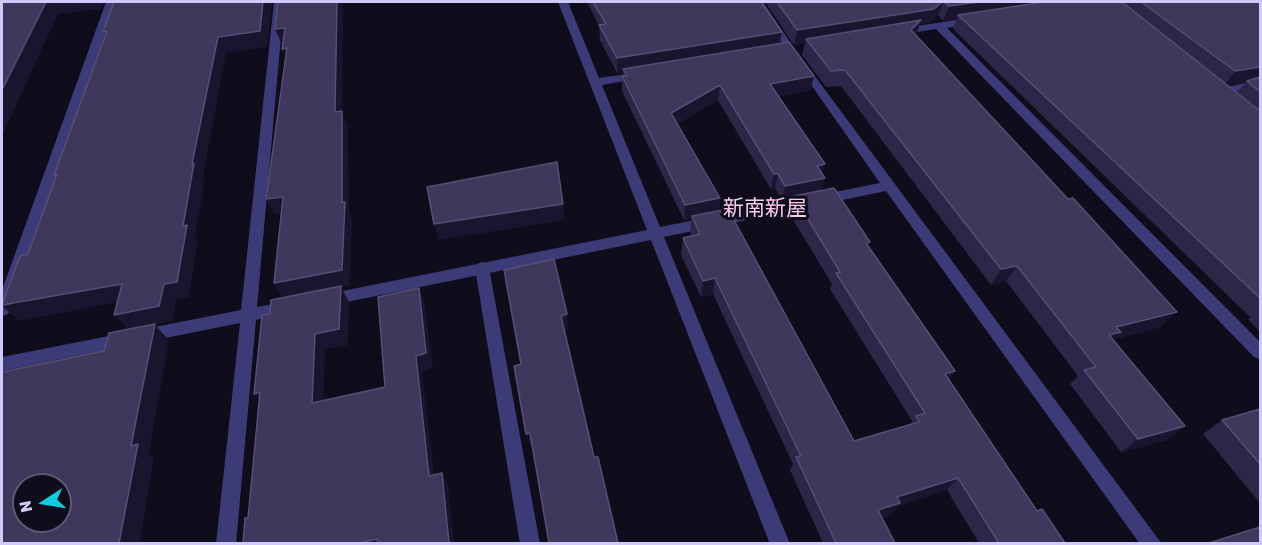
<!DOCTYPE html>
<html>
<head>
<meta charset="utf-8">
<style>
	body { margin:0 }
	#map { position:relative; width:1262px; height:545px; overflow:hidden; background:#0f0c1b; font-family:Rubik,sans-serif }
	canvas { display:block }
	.frame { position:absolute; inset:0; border:3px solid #d0cafb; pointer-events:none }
	.north { position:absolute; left:12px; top:473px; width:60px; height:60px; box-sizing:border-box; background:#0f0c1b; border:2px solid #5c5875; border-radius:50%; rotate:258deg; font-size:16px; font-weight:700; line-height:24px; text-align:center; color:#d0cafb }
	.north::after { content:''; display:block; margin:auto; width:21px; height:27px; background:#11cce0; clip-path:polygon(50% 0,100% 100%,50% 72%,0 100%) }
</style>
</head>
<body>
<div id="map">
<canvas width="1262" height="545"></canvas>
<div class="frame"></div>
<div class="north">N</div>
</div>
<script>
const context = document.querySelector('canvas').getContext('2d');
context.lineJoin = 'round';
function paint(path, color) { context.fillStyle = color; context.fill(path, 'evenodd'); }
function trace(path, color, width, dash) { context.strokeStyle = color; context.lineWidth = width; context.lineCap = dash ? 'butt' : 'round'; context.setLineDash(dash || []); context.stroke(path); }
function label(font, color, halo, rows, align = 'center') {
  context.font = font + ' Rubik,"Noto Sans JP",sans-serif'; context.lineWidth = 6; context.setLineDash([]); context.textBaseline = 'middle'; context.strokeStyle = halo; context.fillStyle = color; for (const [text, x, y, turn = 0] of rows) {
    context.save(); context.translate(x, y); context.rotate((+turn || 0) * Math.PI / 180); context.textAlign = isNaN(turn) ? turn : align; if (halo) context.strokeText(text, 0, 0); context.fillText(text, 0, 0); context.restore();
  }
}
const lane = new Path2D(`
	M482,262L487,264L489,268L540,544H520L475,268L477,264Z`);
const street = new Path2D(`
	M106,2H116L10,310L8,314L2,316V290Z
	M274,2H284L257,307L289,301L295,303L297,307L295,311L256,320L236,544H216L240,323L2,371V357L241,310Z
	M558,2H568L599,78L641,72L647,75L641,78L602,85L660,227L880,183L753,2H763L794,48L1162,544H1140L886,191L664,237L790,544H770L651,240L327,306L322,304L319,300L322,296L327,294L647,230Z
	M975,17L980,20L979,22L947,28L1260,342V359L1254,357L936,29L898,35L893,32L898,29Z
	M1260,80V87L1221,96L1215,92L1217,89Z`);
const wall = new Path2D(`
	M587,2H761L780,43L814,76L810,90L779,96L825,178L821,191L869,247L955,371L949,380L1037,511L1065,543H979L947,490L898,506L891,515L882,518L895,543H823L790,470L793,464L713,294L701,297L681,255L683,238L691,236L690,233L691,218L684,220L622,91V76H623V72L617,73L600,40L599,26ZM718,100L771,189L775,188L782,200L793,198L789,213L832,284L830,289L912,421L910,425L854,441L719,211L720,198L677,124Z
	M765,2H1260V332L1248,319L1250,317L953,29L957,18L943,21L938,15L929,23L920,24L916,35L1161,327L1115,339L1113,340L1185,426L1167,440L1121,452L1070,384L1078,376L1006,281L991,285L841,86L826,87L802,55L805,43L794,45ZM1246,82L1237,92L1228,85Z
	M1260,409V503L1203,434L1222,420Z`);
const shadedWall = new Path2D(`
	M46,2H105L101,9L58,14L2,136V90Z
	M263,2H273H272L267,47L226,53L203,177L205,179L195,236L198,241L189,297L176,299L173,321L155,325L169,340L149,454L154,458L140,543H119L131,446L129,330L114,315L164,284L183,226L192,164L218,37Z
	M337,2H343L342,129L335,112Z
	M943,2L938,15L929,23L920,24L916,36L806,39L805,43L794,45L797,30Z
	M979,2H1062L958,15L957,18L943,21L949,6Z
	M285,28L282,45L275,29Z
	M782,32L779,46L623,69V72L617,73V58Z
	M287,48L289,65L282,49Z
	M1260,67V79L1247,81L1246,82L1224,86L1235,71Z
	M814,76L810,90L767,98L770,84Z
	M720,85L718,100L670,128L671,113Z
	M342,111L348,128L349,211L352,218L350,285L341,287L349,302L348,345L325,349L323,417L312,403L283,298L274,283L342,202Z
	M825,164L821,179L817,166Z
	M774,174H778L775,188L771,189Z
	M825,178L821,193L794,196L793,198L782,200L785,186Z
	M283,197L291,213L275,215L266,199Z
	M720,198L718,213L692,216L691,218L684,220L685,205Z
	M563,204L565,220L439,240L434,224Z
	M1017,266L1006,281L991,285L1001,269Z
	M715,278L713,294L701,297L703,281Z
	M122,284L136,299L19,321L2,306Z
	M419,288L425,304L433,368L422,371L436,489L429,476L416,356Z
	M1177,312L1161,327L1115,339L1106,347L1094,350L1116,327Z
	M567,314L569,330L563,331L561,316Z
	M955,371L945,386V374Z
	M260,392L267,408L254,394Z
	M1185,426L1167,440L1121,452L1138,439Z
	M530,433L533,446L530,447L526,434Z
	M442,473L448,485L454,543H449Z
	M958,478L947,490L898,506L891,515L869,522L878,510L897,497Z
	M377,539L381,543H360Z`);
const building = new Path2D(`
	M2,2H46L2,90Z
	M114,2H263L260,31L218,37L192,164L194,163L183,226L187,225L177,282L164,284L159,306L114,315L122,284L2,305L20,256L28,254L57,174L54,175L107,31L103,32Z
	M278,2H337L335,112L342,111V202H345L342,270L274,283L283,197L266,199L287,48L282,49L285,28L275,29Z
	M593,2H761L782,32L617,58L599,25L606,24Z
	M777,2H942L934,9L797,30Z
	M944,2H979L949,6Z
	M1044,2H1122L1260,111V298L958,15Z
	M1141,2H1260V67L1235,71Z
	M921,20L911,30L1068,199L1073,198L1177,312L1116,327L1121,332L1109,335L1185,426L1138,439L1084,370L1096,367L1017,266L1001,269L845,70L831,71L806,39Z
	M789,42L814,76L770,84L825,164L817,166L825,178L785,186L778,174H774L720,85L671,113L720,198L685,205L622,76H627L623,69Z
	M1260,77V92L1247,81Z
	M557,162L563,204L434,224L427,187Z
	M834,188L870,242L866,243L955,371L945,374L1037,511L1042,509L1065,543H999L958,478L897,497L900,503L878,510L895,543H836L796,457L801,456L715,278L703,281L683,238L700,234L692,216L728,209L854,441L919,422L916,416L925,413L836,273L840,272L794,196Z
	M554,259L567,314L561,316L594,457H598L618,543H549L530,433L526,434L514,366L521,364L504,270Z
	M341,286L339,329L315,334L312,403L385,387L378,297L419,288L426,353L416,356L429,476L442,473L449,543H378L377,539L360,543H243L245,518H248L260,392L254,394L262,315L270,314L271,300Z
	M155,324L131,446L138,444L119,543H2V372L104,351L109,333ZM24,485H60V521H24Z
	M1260,409V464L1222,420Z
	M1260,527V543H1209Z`);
const quarterNames = [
	["新南新屋",765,209]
];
paint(lane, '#3d3b77');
paint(street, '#3d3b77');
paint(wall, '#2d2648');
paint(shadedWall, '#1a142e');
paint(building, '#3f385c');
trace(building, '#564f75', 1.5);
label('21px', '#fbccea', '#0f0c1b', quarterNames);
</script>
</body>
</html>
